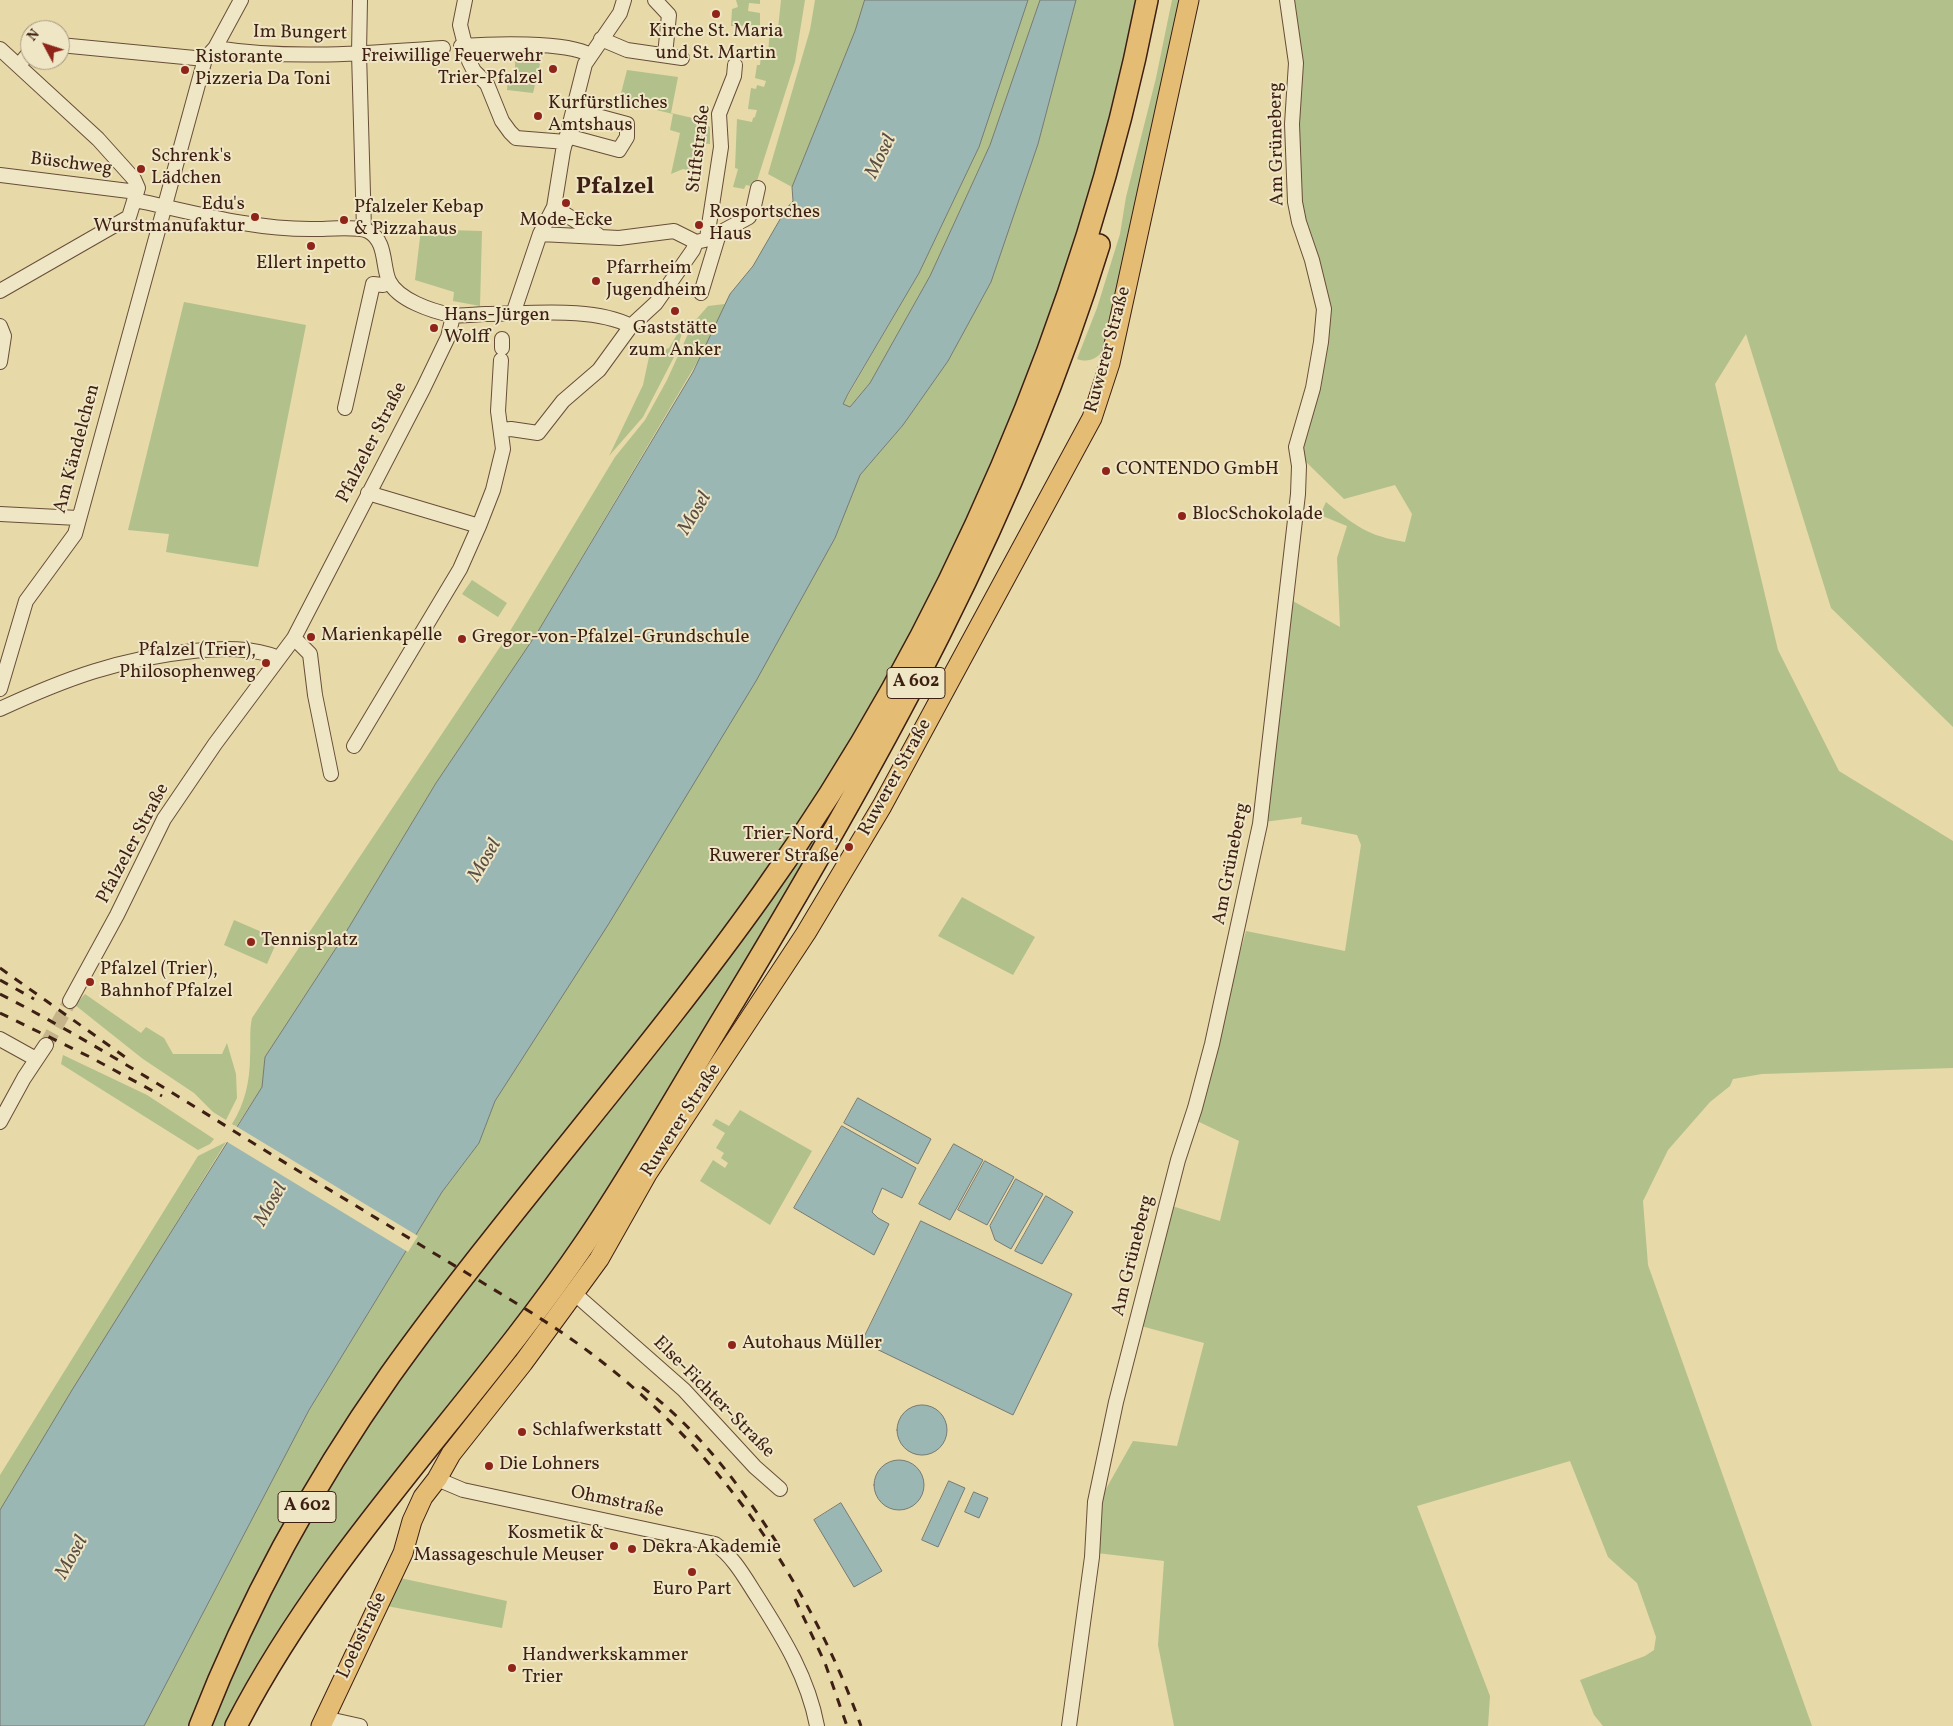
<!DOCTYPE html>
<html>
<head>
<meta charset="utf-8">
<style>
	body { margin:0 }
	#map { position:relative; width:1953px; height:1726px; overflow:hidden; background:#e7d9a8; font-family:Vollkorn,serif }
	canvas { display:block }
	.north { position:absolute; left:20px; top:20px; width:50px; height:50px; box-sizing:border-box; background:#efe6c6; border:1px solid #a8967e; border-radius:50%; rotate:310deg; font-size:14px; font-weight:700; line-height:20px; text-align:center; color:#3e1f13 }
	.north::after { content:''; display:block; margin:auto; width:18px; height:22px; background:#8f2418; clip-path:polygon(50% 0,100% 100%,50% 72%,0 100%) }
</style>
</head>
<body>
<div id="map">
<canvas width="1953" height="1726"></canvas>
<div class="north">N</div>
</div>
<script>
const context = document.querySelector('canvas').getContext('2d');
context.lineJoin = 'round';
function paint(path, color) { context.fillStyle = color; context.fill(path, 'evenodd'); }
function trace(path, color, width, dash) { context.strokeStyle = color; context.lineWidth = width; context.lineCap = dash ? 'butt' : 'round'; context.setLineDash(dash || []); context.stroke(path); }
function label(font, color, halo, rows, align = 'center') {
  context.font = font + ' Vollkorn,serif'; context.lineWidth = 4; context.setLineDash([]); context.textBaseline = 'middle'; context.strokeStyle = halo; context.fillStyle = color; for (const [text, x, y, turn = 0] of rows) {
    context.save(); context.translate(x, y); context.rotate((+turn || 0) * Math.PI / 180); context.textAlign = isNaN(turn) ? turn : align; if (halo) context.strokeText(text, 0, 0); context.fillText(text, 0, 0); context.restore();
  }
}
const green = new Path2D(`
	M736,0H760V4L749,3L748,11L760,13V25L731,26L732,9L738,7Z
	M781,0H805L795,62L755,187L746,185L744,189L733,187L738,169L735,168L737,119L752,122L753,118L755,117L757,110L748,109L751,88L756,89L757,85L764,87L766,81L755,78L757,65H760L761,55L759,53H768L770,30L778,29Z
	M815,0H865L855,31L792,187L768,174L810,30Z
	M1028,0H1040L990,145L930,276L870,383L850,407L843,404L919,273L979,147Z
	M1076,0H1139L1094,182L1023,393L975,505L880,698L761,884L507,1206L372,1390L193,1726H144L309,1410L442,1192L479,1143L495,1101L637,877L835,538L860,475L903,425L948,361L991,282L1038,144Z
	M1172,0H1183L1104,350C1096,359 1089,363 1077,359L1097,308L1120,234L1126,197L1156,78Z
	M1286,0H1953V727L1831,608L1746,334L1715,384L1778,650L1839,771L1953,841V1068L1762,1074L1733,1079L1730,1086L1710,1102L1668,1150L1643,1201L1648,1265L1812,1726H1603L1594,1715L1580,1680L1645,1656L1654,1650L1656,1637L1637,1583L1608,1557L1570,1461L1417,1506L1490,1696L1488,1726H1174L1158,1645L1164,1561L1097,1553L1098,1503L1133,1441L1177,1446L1204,1343L1141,1326L1172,1206L1220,1221L1239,1141L1193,1119L1246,931L1345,951L1361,845L1357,835L1301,824L1302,817L1264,822L1291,600L1340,627L1337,558L1347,526L1320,515L1326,502C1355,526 1368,536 1405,542L1412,514L1395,485L1344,499L1302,458L1328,311L1297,184Z
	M515,50H526L529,57L540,64L533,93L507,90L508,77L515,76Z
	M627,70L678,77L671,113L697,119L710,127V144L697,143L692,171L683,169L671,174L680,133L670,130L673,114L619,101Z
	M446,228L447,230L482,231L480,306L453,301L454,292L415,280L421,229Z
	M184,302L306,325L258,567L166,552L169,534L128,530Z
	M725,304L709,342L537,633L436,783L340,942L265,1057L262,1087L236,1127L232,1124C245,1104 250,1080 250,1057C251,1043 249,1032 252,1018L504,641L615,457L645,420L667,380L693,323L708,306Z
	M686,319L679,343L673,350L674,357L643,417L609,456L643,385L649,357L669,348Z
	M472,580L507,603L498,617L462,594Z
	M859,758L858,778L579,1238L228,1726H208L230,1671L304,1527L384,1398Z
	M962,897L1035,937L1013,975L938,936Z
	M234,920L278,939L267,964L224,945Z
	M85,994L141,1033L146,1027L164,1038L173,1054H222L227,1043L236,1074L237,1098L226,1120L213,1112L194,1093L143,1059L75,1005Z
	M63,1055L147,1095L214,1139L210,1144L198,1150L61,1064Z
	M740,1110L812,1151L770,1225L700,1181L713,1160L725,1168L728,1163L721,1158L724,1153L716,1148L725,1133L712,1125L716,1119L729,1126Z
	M226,1142L0,1510V1475L198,1156Z
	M400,1578L507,1601L502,1628L387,1606Z`);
const water = new Path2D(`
	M865,0H1028L979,147L919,273L848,394L843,404L850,407L870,383L930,276L990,145L1040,0H1076L1038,144L991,282L948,361L903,425L860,475L835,538L756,681L608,925L495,1101L479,1143L442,1192L309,1410L144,1726H0V1510L72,1390L262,1087L265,1057L340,942L436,783L537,633L693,372L730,294L753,266L786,209L793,201L792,187L855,31Z
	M858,1098L931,1139L918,1164L844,1123Z
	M842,1126L916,1168L902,1198L882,1188L872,1212L878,1218L889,1224L874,1255L794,1208Z
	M954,1144L983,1160L950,1220L919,1204Z
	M985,1161L1014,1177L987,1225L958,1210Z
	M1016,1179L1043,1194L1011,1249L995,1240L990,1226Z
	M1046,1196L1073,1212L1042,1264L1015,1251Z
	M921,1221L1072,1294L1013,1415L862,1342Z
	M897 1430a25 25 0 1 1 50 0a25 25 0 1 1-50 0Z
	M874 1485a25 25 0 1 1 50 0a25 25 0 1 1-50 0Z
	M949,1481L965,1488L938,1547L922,1540Z
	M974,1492L988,1498L979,1518L965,1512Z
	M841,1503L882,1571L854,1587L814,1520Z`);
const pier = new Path2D(`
	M234,1125L418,1236L408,1252L224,1140Z`);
const minorTunnel = new Path2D(`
	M46,1045L70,1001`);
const minor = new Path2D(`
	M360,0L359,53L364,229
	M465,0L460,25L469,61L474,71L487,84L502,121L510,132L516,138L566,142
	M655,0L669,15L665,55
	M601,39L627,50L682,58
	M60,45L205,59
	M461,46C491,44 566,41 590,55
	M215,48C290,60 367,53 443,48
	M0,49L98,139L134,179L138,188L129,217L0,291
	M19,65L30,52
	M567,136L619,150L627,137V124L575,110
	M0,175L137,192
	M135,200C195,213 254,230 315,229C327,229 358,226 368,231C387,241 382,266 389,281C398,300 432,311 451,315C461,317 475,314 485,314C529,314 592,306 631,326L656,303L693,250L696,242L718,237
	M754,206L758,188
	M554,207L598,235
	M540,234L619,238L674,231L696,242
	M707,238L721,147L719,114L734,76L735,65
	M701,293L718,237L725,230L749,217
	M513,314L540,234L554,207L563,151L585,64L620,13L624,0
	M0,326L4,336L0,362
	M502,348V339
	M345,408L373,284L383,285L388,281
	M501,430L511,429L538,433L563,401L599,370L631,326
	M368,493L479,526L493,490L503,449L498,411L501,360
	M0,514L78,518
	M294,638L310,654L315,695L331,774
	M0,689L26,601L75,534L205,59L215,48L241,0
	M0,709C67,678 119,659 193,651C222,648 252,647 279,658
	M354,746L460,569L479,526
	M70,1001L117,915L164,819L215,744L294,638L423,389L448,337L453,316
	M0,1039L36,1059
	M0,1122L24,1078L46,1045
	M575,1294L684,1390L755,1467L780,1489
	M437,1479L463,1490L715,1544C734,1557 745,1578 758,1598C784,1639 808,1678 817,1726
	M324,1718L360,1726
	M1069,1726L1092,1557L1095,1502L1116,1402L1178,1160L1195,1108L1212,1044L1260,824L1298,494L1299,466L1296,447L1313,388L1321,342L1324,309L1312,260L1299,222L1295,202L1292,124L1296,63L1287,0`);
const major = new Path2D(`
	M321,1726L403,1553L412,1521L423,1497L437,1479L451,1454L523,1363L599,1259L647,1174L806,933L882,806L1092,418L1110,363L1189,0`);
const highway = new Path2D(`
	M200,1726C248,1603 314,1483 390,1375C508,1210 645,1059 763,893C948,635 1086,312 1147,0
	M236,1726C328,1547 473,1408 585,1243C639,1164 685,1080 735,999C879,760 1017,513 1099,245`);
const rail = new Path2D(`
	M0,968L128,1059
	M0,980L34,999
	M0,994C109,1050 211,1118 315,1181C368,1213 422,1246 475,1278C519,1305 565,1332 606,1365C723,1457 811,1586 861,1726
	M0,1013L90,1057L162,1096
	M642,1387C698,1429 740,1485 777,1543
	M795,1599L825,1663L847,1726`);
const markers = [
	[716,14,5,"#8f2418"],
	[553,69,5,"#8f2418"],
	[185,70,5,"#8f2418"],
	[538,116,5,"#8f2418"],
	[141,169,5,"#8f2418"],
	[566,203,5,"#8f2418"],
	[255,217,5,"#8f2418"],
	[344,220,5,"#8f2418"],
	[699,225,5,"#8f2418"],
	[311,246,5,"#8f2418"],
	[596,281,5,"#8f2418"],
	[675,311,5,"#8f2418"],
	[434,328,5,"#8f2418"],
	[1106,471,5,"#8f2418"],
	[1182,516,5,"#8f2418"],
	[311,637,5,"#8f2418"],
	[462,639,5,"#8f2418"],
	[266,663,5,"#8f2418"],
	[849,847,5,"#8f2418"],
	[251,942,5,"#8f2418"],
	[90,982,5,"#8f2418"],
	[732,1345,5,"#8f2418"],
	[522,1432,5,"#8f2418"],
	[489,1466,5,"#8f2418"],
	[614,1546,5,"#8f2418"],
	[632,1549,5,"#8f2418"],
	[692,1572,5,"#8f2418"],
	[512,1668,5,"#8f2418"]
];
const shields = [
	[916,683,58],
	[307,1507,58]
];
const shieldNames = [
	["A 602",916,683],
	["A 602",307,1507]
];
const poiNames = [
	["Kirche St. Maria",716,33,"center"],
	["und St. Martin",716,55,"center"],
	["Freiwillige Feuerwehr",543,58,"right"],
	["Trier-Pfalzel",543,80,"right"],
	["Ristorante",195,59],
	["Pizzeria Da Toni",195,81],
	["Kurfürstliches",548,105],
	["Amtshaus",548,127],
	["Schrenk's",151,158],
	["Lädchen",151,180],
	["Edu's",245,206,"right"],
	["Wurstmanufaktur",245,228,"right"],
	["Pfalzeler Kebap",354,209],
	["& Pizzahaus",354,231],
	["Rosportsches",709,214],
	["Haus",709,236],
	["Mode-Ecke",566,222,"center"],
	["Ellert inpetto",311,265,"center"],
	["Pfarrheim",606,270],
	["Jugendheim",606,292],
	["Hans-Jürgen",444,317],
	["Wolff",444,339],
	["Gaststätte",675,330,"center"],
	["zum Anker",675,352,"center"],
	["CONTENDO GmbH",1116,471],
	["BlocSchokolade",1192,516],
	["Marienkapelle",321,637],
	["Gregor-von-Pfalzel-Grundschule",472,639],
	["Pfalzel (Trier),",256,652,"right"],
	["Philosophenweg",256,674,"right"],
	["Trier-Nord,",839,836,"right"],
	["Ruwerer Straße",839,858,"right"],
	["Tennisplatz",261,942],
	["Pfalzel (Trier),",100,971],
	["Bahnhof Pfalzel",100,993],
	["Autohaus Müller",742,1345],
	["Schlafwerkstatt",532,1432],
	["Die Lohners",499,1466],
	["Kosmetik &",604,1535,"right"],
	["Massageschule Meuser",604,1557,"right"],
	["Dekra Akademie",642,1549],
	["Euro Part",692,1591,"center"],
	["Handwerkskammer",522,1657],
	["Trier",522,1679]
];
const streetNames = [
	["Im Bungert",300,34,1],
	["Am Grüneberg",1278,144,-91],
	["Stiftstraße",700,149,-83],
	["Büschweg",71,165,7],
	["Ruwerer Straße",1109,350,-75],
	["Pfalzeler Straße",373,443,-63],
	["Am Kändelchen",78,449,-75],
	["Ruwerer Straße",896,778,-61],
	["Pfalzeler Straße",134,844,-62],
	["Am Grüneberg",1232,864,-79],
	["Ruwerer Straße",682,1121,-57],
	["Am Grüneberg",1134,1256,-76],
	["Else-Fichter-Straße",713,1398,45],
	["Ohmstraße",617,1503,12],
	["Loebstraße",363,1636,-65]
];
const waterNames = [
	["Mosel",882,157,-64],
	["Mosel",696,514,-59],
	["Mosel",486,861,-59],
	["Mosel",272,1205,-60],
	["Mosel",73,1558,-61]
];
const districtNames = [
	["Pfalzel",615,189]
];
paint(green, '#b2c08b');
paint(water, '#9bb7b3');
trace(water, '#767a73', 1);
paint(pier, '#e7d9a8');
trace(minorTunnel, '#c5b48a', 14, [14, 7]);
trace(minor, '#684e38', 16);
trace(major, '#3e1f13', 21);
trace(highway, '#3e1f13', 24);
trace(minor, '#efe6c6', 14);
trace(major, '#e4bc74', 19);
trace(highway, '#e4bc74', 21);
trace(rail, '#3e1f13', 3, [9, 9]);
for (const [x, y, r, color] of markers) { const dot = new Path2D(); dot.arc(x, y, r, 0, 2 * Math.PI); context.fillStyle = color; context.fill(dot); trace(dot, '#efe6c6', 2); }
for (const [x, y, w] of shields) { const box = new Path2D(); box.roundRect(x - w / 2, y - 15.5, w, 31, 4); context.fillStyle = '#efe6c6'; context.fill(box); trace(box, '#3e1f13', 1); }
label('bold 18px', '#3e1f13', null, shieldNames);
label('19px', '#3e1f13', '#efe6c6', poiNames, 'left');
label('19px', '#3e1f13', '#efe6c6', streetNames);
label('italic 20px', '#5a4d43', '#efe6c6', waterNames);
label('bold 24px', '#3e1f13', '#efe6c6', districtNames);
</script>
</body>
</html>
